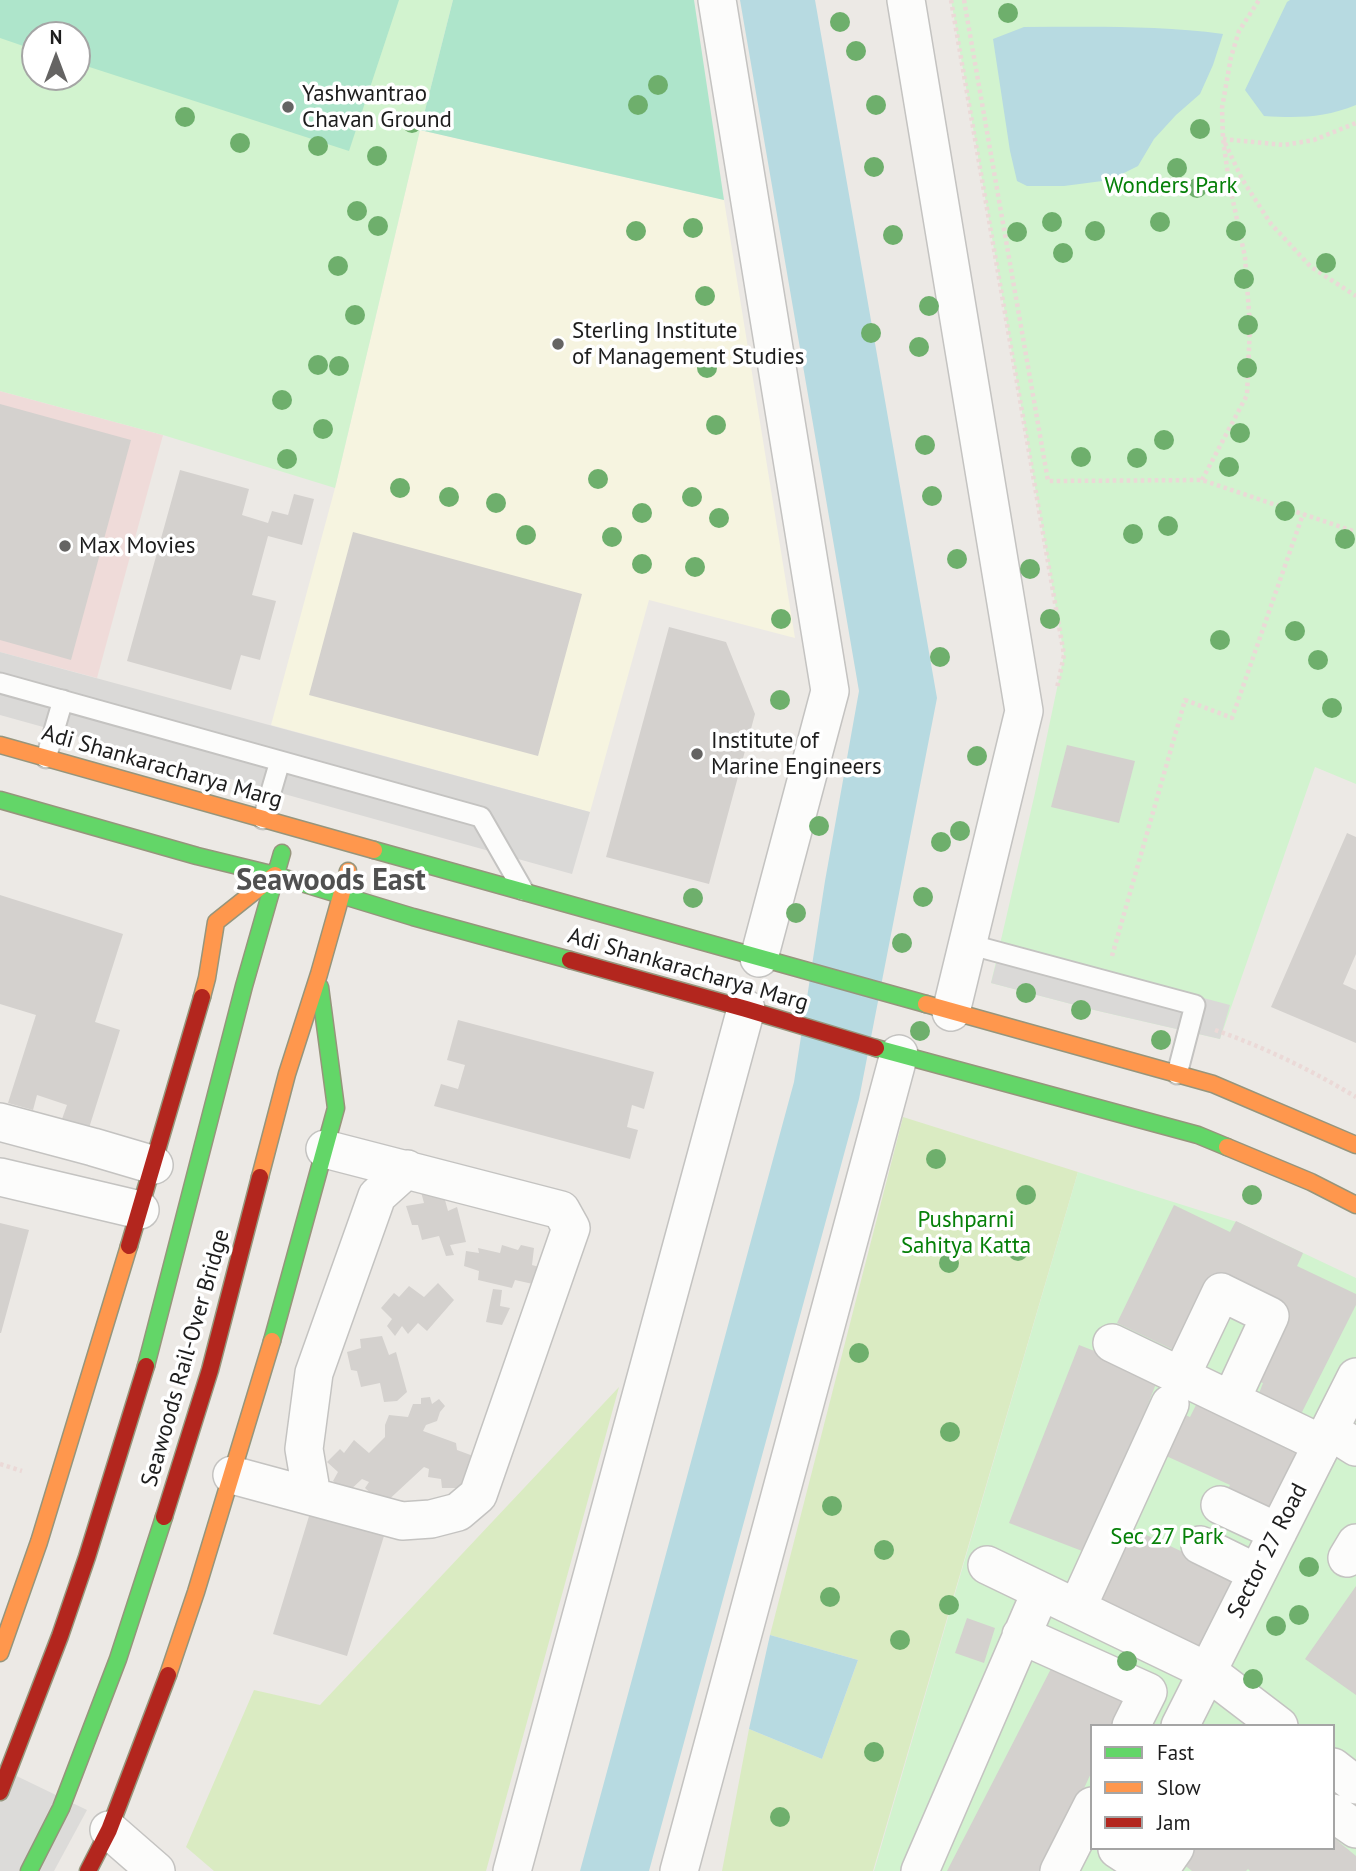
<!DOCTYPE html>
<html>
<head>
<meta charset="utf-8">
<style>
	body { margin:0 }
	#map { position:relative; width:1356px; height:1871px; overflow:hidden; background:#ece9e5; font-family:"PT Sans",sans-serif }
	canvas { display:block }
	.legend { position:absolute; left:1090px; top:1724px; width:245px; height:126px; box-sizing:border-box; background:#fff; border:2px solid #a5a5a5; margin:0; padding:9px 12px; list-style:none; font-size:21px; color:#1d1d1d }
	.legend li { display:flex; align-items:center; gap:14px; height:35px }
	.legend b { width:35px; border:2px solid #a5a5a5 }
	.north { position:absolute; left:21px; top:21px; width:70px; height:70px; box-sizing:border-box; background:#fff; border:2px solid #a5a5a5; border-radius:50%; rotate:0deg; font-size:19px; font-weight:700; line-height:28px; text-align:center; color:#1d1d1d }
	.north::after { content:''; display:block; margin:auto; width:24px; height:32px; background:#656463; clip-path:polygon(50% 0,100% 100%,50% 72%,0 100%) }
</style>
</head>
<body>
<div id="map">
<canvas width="1356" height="1871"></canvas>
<ul class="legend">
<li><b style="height:9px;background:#63d668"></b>Fast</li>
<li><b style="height:9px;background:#ff974d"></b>Slow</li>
<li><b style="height:9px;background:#b3261e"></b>Jam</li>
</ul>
<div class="north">N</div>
</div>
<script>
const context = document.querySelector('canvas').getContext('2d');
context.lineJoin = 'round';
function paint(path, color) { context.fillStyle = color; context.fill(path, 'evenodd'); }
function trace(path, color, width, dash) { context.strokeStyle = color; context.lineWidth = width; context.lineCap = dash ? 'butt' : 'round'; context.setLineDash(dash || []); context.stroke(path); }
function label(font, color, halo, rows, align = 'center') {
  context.font = font + ' "PT Sans",sans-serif'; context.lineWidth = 7; context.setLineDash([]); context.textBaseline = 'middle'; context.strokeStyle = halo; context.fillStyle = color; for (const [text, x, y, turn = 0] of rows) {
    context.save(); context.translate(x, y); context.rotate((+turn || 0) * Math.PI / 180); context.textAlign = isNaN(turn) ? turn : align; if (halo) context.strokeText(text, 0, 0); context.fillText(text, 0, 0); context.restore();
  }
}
const commercial = new Path2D(`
	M0,391L163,435L97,678L0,652Z`);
const education = new Path2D(`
	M420,130L724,200L795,638L649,600L590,812L271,725L335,488Z`);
const grass = new Path2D(`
	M903,1117L1078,1172L873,1871H722L749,1729L822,1759L858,1660L770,1635Z
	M619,1387L486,1871H214L186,1847L254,1690L320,1705Z`);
const park = new Path2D(`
	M0,0H453L420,130L335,488L163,435L0,391ZM35,35H77V77H35Z
	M951,0H1356V784L1315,767L1220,1039L1094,1010L991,983L1035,793L1064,655Z
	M1078,1172L1240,1223L1356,1278V1871H874ZM1092,1726H1333V1848H1092Z`);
const pitch = new Path2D(`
	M0,0H399L349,151L77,63V35H35V50L0,38Z
	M453,0H694L724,200L420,130Z`);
const parking = new Path2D(`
	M0,652L590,812L572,874L0,715Z
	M1001,945L1230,1005L1220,1039L1094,1010L991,983Z`);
const water = new Path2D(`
	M740,0H815L937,698L859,1099L649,1871H580L794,1082L825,881L859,691Z
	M1290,0H1356V105C1324,118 1298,118 1264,116L1245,90L1287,2Z
	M1024,27C1090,27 1157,25 1223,34L1213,65L1200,94L1176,115L1154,139L1138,166L1110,180L1064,186H1027L1017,181L1010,151L993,39Z
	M770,1635L858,1660L822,1759L749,1729Z`);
const pier = new Path2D(`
	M0,1768L87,1810L54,1871H0Z`);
const building = new Path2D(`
	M0,404L131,440L71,660L0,640Z
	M180,470L249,489L242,515L268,523L272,511L288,515L294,494L314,499L302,545L268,536L252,595L276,601L260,660L241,655L231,690L127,661Z
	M353,532L582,594L538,756L309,695Z
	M669,627L726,642L755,714L709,884L606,857Z
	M1067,745L1135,761L1119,823L1051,807Z
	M1347,833L1356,837V954L1343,984L1356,990V1043L1271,1007Z
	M0,895L123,934L95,1022L120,1030L89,1128L62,1119L67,1105L37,1095L33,1110L8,1103L36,1015L0,1004Z
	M458,1020L654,1072L644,1109L632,1105L627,1127L638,1130L630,1159L434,1106L441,1084L458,1089L465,1065L447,1060Z
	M442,1189L448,1211L457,1207L466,1242L450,1245L454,1255L446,1256L439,1236L422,1240L418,1225H412L406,1206L424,1203L421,1192Z
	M1174,1205L1230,1232L1236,1221L1303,1253L1297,1266L1356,1294V1305L1299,1418L1258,1396L1263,1383L1248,1378L1280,1311L1218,1281L1182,1354L1117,1323Z
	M0,1223L29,1230L1,1333H0Z
	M502,1245L518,1250L521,1245L534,1248L532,1265L539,1267L533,1284L515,1280L512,1288L478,1280L479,1271L464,1266L466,1251L479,1253L478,1248L500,1253Z
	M438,1283L454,1300L427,1331L418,1323L408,1334L402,1326L395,1336L387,1326L392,1319L381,1308L394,1293L399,1297L409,1286L424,1297Z
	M493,1289L502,1290L500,1306L510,1308L502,1325L486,1322Z
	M382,1336L389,1355L396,1352L407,1392L397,1401L384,1402L380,1383L361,1387L357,1371L351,1370L347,1352L361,1348L360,1339Z
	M1079,1345L1159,1376L1090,1554L1009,1523Z
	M430,1397L432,1404L439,1399L445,1406L440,1412L437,1421L426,1425L423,1431L456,1443L457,1450L476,1457L473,1474L465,1475L459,1488H442L441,1479L428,1477L429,1469L424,1467L383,1505L365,1488L369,1482L362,1479L347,1493L333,1481L338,1472L327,1462L340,1449L344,1453L354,1440L369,1453L385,1437V1425L389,1415L408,1417L413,1404H421V1398Z
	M1199,1399L1307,1449L1276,1515L1226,1493L1230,1485L1164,1455L1183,1414L1190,1417Z
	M310,1513L384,1536L347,1656L273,1634Z
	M1125,1525L1243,1580L1205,1662L1086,1607Z
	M1356,1586V1695L1305,1659Z
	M967,1618L995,1628L984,1663L955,1653Z
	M1056,1659L1125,1697L1112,1726H1092V1771L1046,1871H947Z
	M1333,1837L1356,1856V1871H1250L1248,1869L1246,1871H1192L1182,1863L1194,1848H1333Z`);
const path = new Path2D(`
	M951,0L1064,655L1057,688
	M964,0L1048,481L1202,480L1356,532
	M1223,139L1284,145L1314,140L1356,123
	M1225,143L1242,179L1271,224L1311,267L1356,296
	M1202,480L1247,395L1250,326L1245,257L1229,182L1223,139L1222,108L1231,57L1239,31L1259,0
	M1112,956L1185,700L1232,718L1303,514
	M1215,1030C1264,1047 1311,1070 1356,1097
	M0,1464L22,1471`);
const lane = new Path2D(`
	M0,683L481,817L523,890
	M46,758L63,700
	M263,819L280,761
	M968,944L1195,1005L1177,1074`);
const street = new Path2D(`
	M717,0L830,691L759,958
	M906,0L1024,711L951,1012
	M0,1122L93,1147L154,1165
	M0,1177L140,1210
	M1112,1343L1322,1444
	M1181,1376L1221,1292L1270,1316L1231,1400
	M1329,1430L1356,1447
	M232,1475L402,1521L431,1519L458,1512L478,1495L571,1228L561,1210L325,1149
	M312,1496L304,1449L314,1373L377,1196L407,1169
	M1220,1505L1278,1532
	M1200,1545L1257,1573
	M1347,1558L1356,1543
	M987,1565L1207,1671L1279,1726
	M1077,1608L1170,1404
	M1021,1635L1148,1692L1131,1726
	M1180,1726L1356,1377
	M1333,1767L1356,1785
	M1333,1813L1356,1829
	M109,1830L156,1871
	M1117,1849L1150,1871
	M512,1871L746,1009
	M679,1871L899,1054
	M920,1871L1041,1591
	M1059,1871L1092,1806
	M1159,1871L1175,1848`);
const fast = new Path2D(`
	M0,800L197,856L275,875L413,917L570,960
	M374,850L926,1004
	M876,1048L1198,1135L1227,1147
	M272,1341L336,1108L320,987
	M146,1366L244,986L282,853
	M29,1871L61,1808L118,1659L164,1517`);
const slow = new Path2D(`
	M0,745L374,850
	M202,997L207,978L216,922L275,875
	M926,1004L1213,1084L1356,1145
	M1227,1147L1311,1182L1356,1205
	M260,1177L287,1074L319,974L348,871
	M0,1653L39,1542L129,1246
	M168,1675L196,1592L272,1341`);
const jam = new Path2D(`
	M570,960L746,1009L876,1048
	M129,1246L202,997
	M164,1517L210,1370L260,1177
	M0,1792L60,1636L87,1557L146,1366
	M88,1871L109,1830L168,1675`);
const trees = [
	[1008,13],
	[840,22],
	[856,51],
	[658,85],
	[638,105],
	[876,105],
	[185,117],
	[412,123],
	[1200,129],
	[240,143],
	[318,146],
	[377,156],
	[874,167],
	[1177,168],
	[1197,188],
	[357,211],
	[1052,222],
	[1160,222],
	[378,226],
	[693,228],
	[636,231],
	[1095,231],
	[1236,231],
	[1017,232],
	[893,235],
	[1063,253],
	[1326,263],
	[338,266],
	[1244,279],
	[705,296],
	[929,306],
	[355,315],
	[1248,325],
	[871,333],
	[919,347],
	[318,365],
	[339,366],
	[707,368],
	[1247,368],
	[282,400],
	[716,425],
	[323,429],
	[1240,433],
	[1164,440],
	[925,445],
	[1081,457],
	[1137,458],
	[287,459],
	[1229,467],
	[598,479],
	[400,488],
	[932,496],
	[449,497],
	[692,497],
	[496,503],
	[1285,511],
	[642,513],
	[719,518],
	[1168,526],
	[1133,534],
	[526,535],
	[612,537],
	[1345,539],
	[957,559],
	[642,564],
	[695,567],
	[1030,569],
	[781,619],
	[1050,619],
	[1295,631],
	[1220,640],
	[940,657],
	[1318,660],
	[780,700],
	[1332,708],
	[977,756],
	[819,826],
	[960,831],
	[941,842],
	[923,897],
	[693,898],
	[796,913],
	[902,943],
	[1026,993],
	[1081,1010],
	[920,1031],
	[1161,1040],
	[936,1159],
	[1026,1195],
	[1252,1195],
	[1018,1251],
	[949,1263],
	[859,1353],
	[950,1432],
	[832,1506],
	[884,1550],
	[1309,1567],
	[830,1597],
	[949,1605],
	[1299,1615],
	[1276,1626],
	[900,1640],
	[1127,1661],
	[1253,1679],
	[874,1752],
	[780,1817]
];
const markers = [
	[288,107,7,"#656463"],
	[558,344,7,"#656463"],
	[65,546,7,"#656463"],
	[697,754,7,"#656463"]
];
const poiNames = [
	["Yashwantrao",302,94],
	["Chavan Ground",302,120],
	["Sterling Institute",572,331],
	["of Management Studies",572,357],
	["Max Movies",79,546],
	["Institute of",711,741],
	["Marine Engineers",711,767]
];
const parkNames = [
	["Wonders Park",1171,186],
	["Pushparni",966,1220],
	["Sahitya Katta",966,1246],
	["Sec 27 Park",1167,1537]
];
const streetNames = [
	["Adi Shankaracharya Marg",162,767,16],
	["Adi Shankaracharya Marg",688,970,16],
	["Seawoods Rail-Over Bridge",186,1358,-74],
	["Sector 27 Road",1268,1551,-63]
];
const districtNames = [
	["Seawoods East",331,881]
];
paint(commercial, '#efdbd9');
paint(education, '#f6f4e0');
paint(grass, '#daebc2');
paint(park, '#d2f3cf');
paint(pitch, '#aee5cb');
paint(parking, '#dad9d7');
paint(water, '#b7dae1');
paint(pier, '#dcdbd9');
paint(building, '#d4d1ce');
trace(lane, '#c4c3c1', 23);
trace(street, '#c4c3c1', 40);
trace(fast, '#96957c', 19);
trace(slow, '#96957c', 19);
trace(jam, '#96957c', 19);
trace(path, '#ebd9d7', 4.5, [3.5, 3.5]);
trace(lane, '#fcfcfb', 19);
trace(street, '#fcfcfb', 37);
trace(fast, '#63d668', 16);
trace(slow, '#ff974d', 16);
trace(jam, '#b3261e', 16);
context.fillStyle = '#6eaf6c';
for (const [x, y] of trees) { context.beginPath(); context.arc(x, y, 10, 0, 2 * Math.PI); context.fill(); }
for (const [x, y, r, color] of markers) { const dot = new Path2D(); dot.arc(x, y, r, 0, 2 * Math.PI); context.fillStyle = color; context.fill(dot); trace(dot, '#fff', 2.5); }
label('23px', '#1d1d1d', '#fff', poiNames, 'left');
label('23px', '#068009', '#fff', parkNames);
label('23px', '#1d1d1d', '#fff', streetNames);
label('bold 30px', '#505050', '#fff', districtNames);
</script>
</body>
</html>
